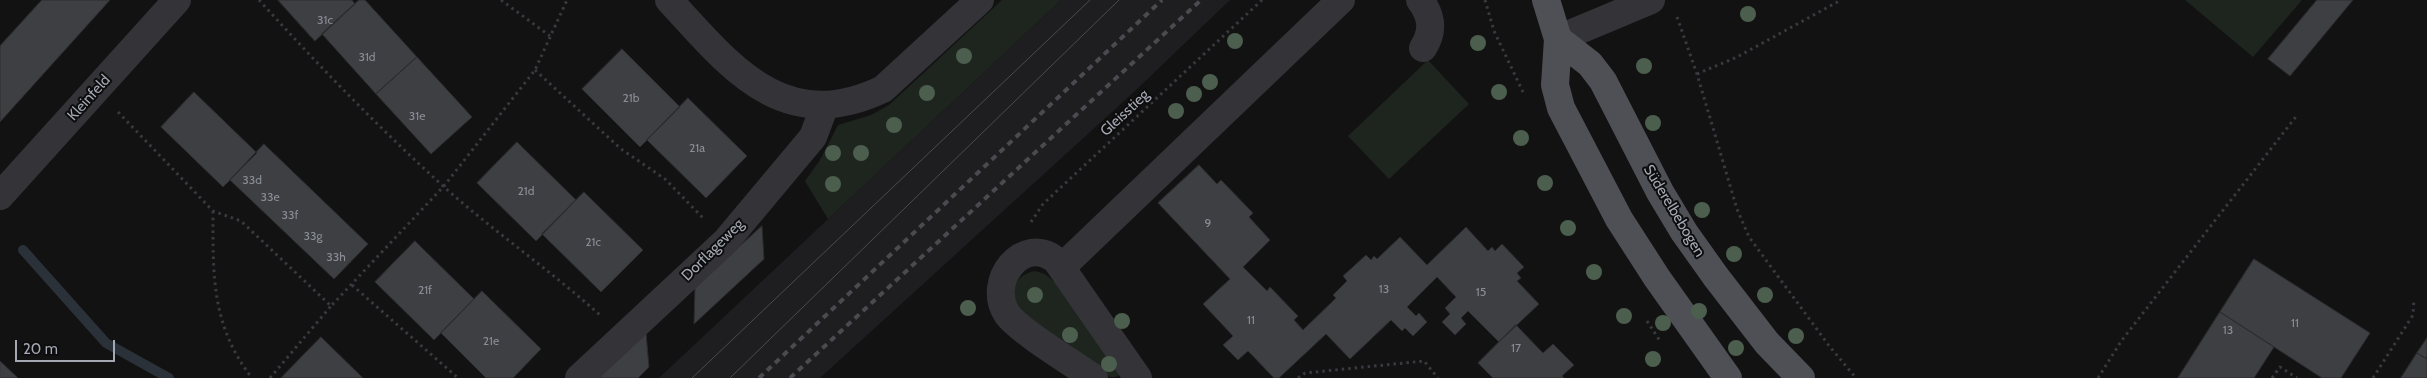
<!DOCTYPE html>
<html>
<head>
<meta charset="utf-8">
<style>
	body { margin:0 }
	#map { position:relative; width:2427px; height:378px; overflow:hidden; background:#121213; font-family:Cabin,sans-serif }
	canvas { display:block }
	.scale { position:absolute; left:15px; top:340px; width:100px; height:22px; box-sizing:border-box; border:2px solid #a4a8b3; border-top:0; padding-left:6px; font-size:15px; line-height:18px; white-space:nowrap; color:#a4a8b3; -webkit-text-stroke:4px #0d0d0e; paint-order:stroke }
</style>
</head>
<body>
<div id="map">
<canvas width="2427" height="378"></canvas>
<div class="scale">20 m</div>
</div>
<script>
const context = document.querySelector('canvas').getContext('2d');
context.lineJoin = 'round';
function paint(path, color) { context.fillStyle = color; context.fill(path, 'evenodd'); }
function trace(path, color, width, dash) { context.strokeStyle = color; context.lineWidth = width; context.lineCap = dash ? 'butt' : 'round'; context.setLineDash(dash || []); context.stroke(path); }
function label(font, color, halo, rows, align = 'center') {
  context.font = font + ' Cabin,sans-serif'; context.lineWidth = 4; context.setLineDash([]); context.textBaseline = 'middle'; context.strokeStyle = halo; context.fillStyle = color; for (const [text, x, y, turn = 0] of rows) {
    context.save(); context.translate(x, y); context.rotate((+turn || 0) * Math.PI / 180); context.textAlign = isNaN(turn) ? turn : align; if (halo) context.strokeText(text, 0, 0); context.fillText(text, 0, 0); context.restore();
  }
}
const built = new Path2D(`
	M1061,0H1230L1135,91L820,378H659Z`);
const green = new Path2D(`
	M1002,0H1061L828,219L805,181L820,160L838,125L871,115L889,105Z
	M2185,0H2302L2253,57Z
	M1428,60L1469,104L1389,179L1348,136Z
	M1035,271L1045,274L1057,284L1121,374L1116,377H1110L1033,320L1014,304C1013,286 1016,275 1035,271Z`);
const stream = new Path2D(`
	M23,250L106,343L169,378`);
const building = new Path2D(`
	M42,0H110L0,122V46Z
	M278,0H352L355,4L315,41Z
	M359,0H365L417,57L376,94L322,34Z
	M2317,0H2353L2290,76L2268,59Z
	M622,49L680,107L640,147L582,89Z
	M417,57L472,117L431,154L376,94Z
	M194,92L257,153L223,187L161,127Z
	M688,98L747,156L706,198L647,140Z
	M517,142L576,200L536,241L477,183Z
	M264,144L368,244L334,279L230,180Z
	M1199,165L1217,184L1221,180L1253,213L1249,217L1270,240L1243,267L1267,291L1270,287L1298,316L1294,320L1303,330L1336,298L1333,295L1347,281L1343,276L1366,255L1371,260L1374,256L1377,259L1400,237L1427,265L1466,227L1488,251L1492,247L1495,251L1502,244L1524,267L1517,273L1521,278L1517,281L1539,304L1499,342L1468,311L1461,318L1466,324L1455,335L1442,322L1450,314L1445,308L1456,297L1437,277L1407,307L1416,316L1419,313L1427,322L1413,336L1405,328L1402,331L1391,320L1350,359L1326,334L1279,378H1274L1248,351L1238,360L1223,345L1233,336L1203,304L1230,279L1158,203Z
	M584,192L643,250L601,292L542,234Z
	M762,226L764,259L694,324L695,287Z
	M415,241L474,299L434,340L375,282Z
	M2254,259L2370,333L2341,378H2322L2220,312Z
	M482,291L541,349L513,378H486L441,333Z
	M2220,312L2274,347L2254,378H2178Z
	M1516,325L1543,353L1553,344L1574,365L1562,376L1564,378H1493L1478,363Z
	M646,333L649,367L638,378H597Z
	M321,337L363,378H281Z
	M2427,338V359L2417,353Z
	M2417,353L2427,359V378H2401Z
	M0,361L18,378H0Z`);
const path = new Path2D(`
	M259,0C317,64 378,127 443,186C493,231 550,270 601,316
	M501,0L550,36
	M1485,0L1494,31L1523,92
	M1677,17L1697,74L1737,209L1749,237L1830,347L1856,378
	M535,70L621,149L665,179L705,220
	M1697,74L1737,57L1841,0
	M118,112L213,211L241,221L331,306L444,186L535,70L567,0
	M213,211C213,275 211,325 252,378
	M1031,222L1043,204L1262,0
	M352,285L458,378
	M1647,321L1660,341
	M270,378L331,306
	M1298,378L1305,373L1424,361L1438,378
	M2098,378L2122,340L2298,114
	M2272,378L2280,367L2297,378
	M2373,378L2413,315L2414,299`);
const minor = new Path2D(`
	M669,0C730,66 783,137 883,89L980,0
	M1420,0C1432,16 1434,31 1423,48
	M1558,39L1651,0
	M0,196L177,0
	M1062,267L1341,0
	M579,378L726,241L813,137L825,105
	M1094,378C1074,364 1019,331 1007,314C986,282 1022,234 1056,260L1138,378`);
const major = new Path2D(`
	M1546,0L1558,39L1555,85L1561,108L1619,219L1657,278L1728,378
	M1558,39L1590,64L1603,81L1660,192L1684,232L1716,277L1767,343L1801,378`);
const tram = new Path2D(`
	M692,378L1090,0
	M730,378L1119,0`);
const rail = new Path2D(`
	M759,378L1162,0
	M790,378L1201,0`);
const trees = [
	[1748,14],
	[1235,41],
	[1478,43],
	[964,56],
	[1644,66],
	[1210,82],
	[1499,92],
	[927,93],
	[1194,94],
	[1176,111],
	[1653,123],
	[894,125],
	[1521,138],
	[833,153],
	[861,153],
	[1545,183],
	[833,184],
	[1702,210],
	[1568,228],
	[1734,254],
	[1594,272],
	[1035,295],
	[1765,295],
	[968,308],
	[1699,311],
	[1624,316],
	[1122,321],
	[1663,323],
	[1070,335],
	[1796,336],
	[1736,348],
	[1653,359],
	[1109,364]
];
const numberNames = [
	["31c",325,20],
	["31d",367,57],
	["21b",631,98],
	["31e",417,116],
	["21a",697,148],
	["33d",252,180],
	["21d",526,191],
	["33e",270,197],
	["33f",290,215],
	["9",1208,223],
	["33g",313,236],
	["21c",593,242],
	["33h",336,257],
	["13",1384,289],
	["21f",425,290],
	["15",1481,292],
	["11",1251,320],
	["11",2295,323],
	["13",2228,330],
	["21e",491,341],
	["17",1516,348]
];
const streetNames = [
	["Kleinfeld",89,98,-48],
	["Gleisstieg",1125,113,-43],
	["Süderelbebogen",1674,211,59],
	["Dorflageweg",713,250,-45]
];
paint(built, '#1e1e20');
paint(green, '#1e251f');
trace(stream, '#2b3138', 10);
paint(building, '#3e3f43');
trace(building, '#2c2c2f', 1);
trace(path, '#393a3f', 3, [2.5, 4]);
trace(minor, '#333338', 28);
trace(major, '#4f5056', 28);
trace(tram, '#4a4b51', 1);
trace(rail, '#4a4b51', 4, [6, 5]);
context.fillStyle = '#4c5e4e';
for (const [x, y] of trees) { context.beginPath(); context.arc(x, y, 8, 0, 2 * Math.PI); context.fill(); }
label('12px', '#8a8e97', null, numberNames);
label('15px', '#a4a8b3', '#0d0d0e', streetNames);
</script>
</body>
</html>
